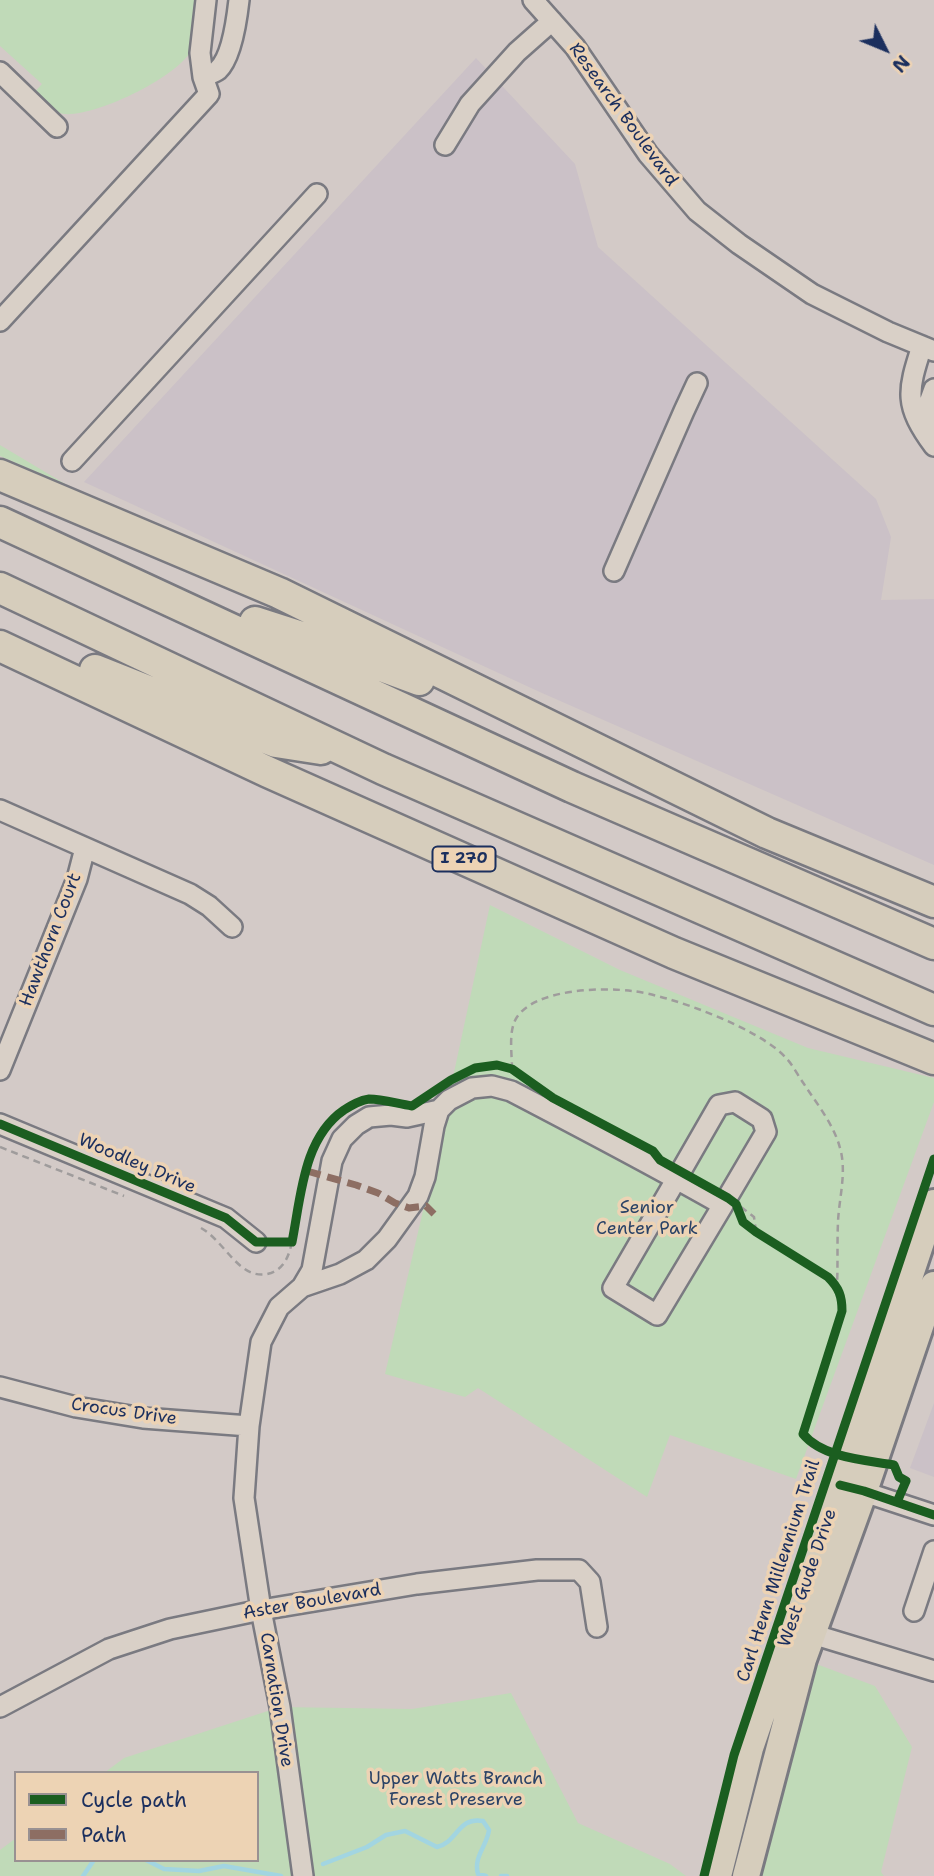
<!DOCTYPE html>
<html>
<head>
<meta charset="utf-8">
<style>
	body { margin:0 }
	#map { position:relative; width:934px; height:1876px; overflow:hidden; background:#d3cac7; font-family:"Shantell Sans",sans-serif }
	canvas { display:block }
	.legend { position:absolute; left:14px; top:1771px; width:245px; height:91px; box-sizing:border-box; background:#edd3b4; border:2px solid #999192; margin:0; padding:9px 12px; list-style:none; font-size:21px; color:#1b2f5e }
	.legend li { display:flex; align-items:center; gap:14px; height:35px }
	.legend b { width:35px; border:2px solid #999192 }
	.north { position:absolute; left:850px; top:14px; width:70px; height:70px; -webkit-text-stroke:5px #edd3b4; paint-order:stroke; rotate:133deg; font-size:19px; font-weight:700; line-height:28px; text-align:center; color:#1b2f5e }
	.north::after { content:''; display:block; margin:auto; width:24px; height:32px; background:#1b2f5e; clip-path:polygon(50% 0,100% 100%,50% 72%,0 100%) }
</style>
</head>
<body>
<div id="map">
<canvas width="934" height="1876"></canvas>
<ul class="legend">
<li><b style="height:9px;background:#1b5e20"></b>Cycle path</li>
<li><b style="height:9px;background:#8d6e63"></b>Path</li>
</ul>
<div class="north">N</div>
</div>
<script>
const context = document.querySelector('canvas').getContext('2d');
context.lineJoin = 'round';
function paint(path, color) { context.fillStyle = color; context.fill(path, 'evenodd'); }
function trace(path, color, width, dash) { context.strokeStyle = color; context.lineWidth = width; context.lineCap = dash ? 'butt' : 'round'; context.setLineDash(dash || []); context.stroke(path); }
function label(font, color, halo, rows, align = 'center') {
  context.font = font + ' "Shantell Sans",sans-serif'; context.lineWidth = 7; context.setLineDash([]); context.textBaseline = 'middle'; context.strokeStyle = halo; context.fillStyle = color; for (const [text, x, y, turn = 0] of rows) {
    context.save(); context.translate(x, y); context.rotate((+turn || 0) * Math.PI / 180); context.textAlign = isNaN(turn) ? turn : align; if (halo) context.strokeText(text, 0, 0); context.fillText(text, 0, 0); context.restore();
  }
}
const built = new Path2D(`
	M476,58L575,164L598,247L876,499L891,537L881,600L934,599V865L542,693L84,482Z
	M934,1403V1477L910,1468Z`);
const green = new Path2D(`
	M0,0H198C197,14 198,37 192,49C179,77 95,117 64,114C51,112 42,103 32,95L42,84L0,46Z
	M0,445L67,485L0,456Z
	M490,905L620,970L808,1048L934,1078V1102L796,1479L670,1435L647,1497L478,1388L465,1397L385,1374L439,1142Z
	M803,1659L875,1686L912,1747L881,1872L884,1876H746Z
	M511,1693L578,1823L670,1864L686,1876H0V1850L16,1838V1860H257V1773H104L124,1758L280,1707L412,1709Z`);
const stream = new Path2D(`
	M146,1860L164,1869L199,1871L224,1866L281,1876
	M323,1864L367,1847L386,1835L405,1831L437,1847C457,1843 458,1816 483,1821L489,1830C487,1846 473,1857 478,1874L486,1876
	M83,1876L94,1860
	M501,1876H507`);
const path = new Path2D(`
	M512,1069C512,1053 508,1030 517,1017C536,989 601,987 632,991C670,995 761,1029 786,1058C793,1065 798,1076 804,1084C817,1104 834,1125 840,1148C847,1172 839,1198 838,1222C837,1243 838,1265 837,1286
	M0,1147L124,1196
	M741,1207L754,1217L756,1232
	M201,1228C226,1242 240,1283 271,1273C285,1268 289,1255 292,1242`);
const minor = new Path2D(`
	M206,0L200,53L203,77C207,75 214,73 218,70C232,57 237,18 239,0
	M533,0L575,47L648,154L697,211L739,244L812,294L888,332L934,351
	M0,72L57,127
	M445,145L470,104L517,52L552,21
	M0,321L209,94L203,77
	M922,346C907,392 904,405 934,446
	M928,433L926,411L934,389
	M72,461L317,194
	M614,571L684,411L697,383
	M0,810L190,894L209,906L232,927
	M0,1070L77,879L85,848
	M0,1124L226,1218L256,1242
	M302,1287L340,1274L366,1260L387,1239L418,1196L425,1177L434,1126L439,1110L449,1100L472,1088L492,1086L511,1091C582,1128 653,1165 723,1205L657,1315L613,1288L677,1178L681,1171L719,1105L735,1102L762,1119L766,1132L723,1205
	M0,1387L76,1407L143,1418L249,1426
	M852,1488L934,1515
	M914,1611L934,1551
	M812,1634L934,1671
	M0,1707L109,1649L170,1629L261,1610L417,1584L537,1570H579L590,1582L597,1627
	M303,1876L280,1707L261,1610L244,1498L249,1426L261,1342L279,1307L302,1287L312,1270L332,1161L342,1139L356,1125L369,1117L391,1115L407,1117L439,1110`);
const major = new Path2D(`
	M718,1876L750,1748L840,1485L934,1203
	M746,1876L803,1659L864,1491L934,1285`);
const highway = new Path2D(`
	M0,475L279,593L767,833L934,902
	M0,522L572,787L934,944
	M0,588L383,769L934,1010
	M255,622L314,641L419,680
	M0,646L268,772L674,953L934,1059
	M95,670L276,742L321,749`);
const quiet = new Path2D(`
	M307,1171L356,1185L378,1193L395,1203L409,1208L426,1206L434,1214`);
const cycleway = new Path2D(`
	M0,1124L226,1218L256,1242H292C301,1197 303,1138 344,1110C352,1105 360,1100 369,1099C383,1099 398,1104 412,1106L451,1080L475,1068L497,1065L512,1069L553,1098L653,1151L660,1160L728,1198L736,1204L743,1222L756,1232L828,1277C839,1288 842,1296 842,1311L803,1434C823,1458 865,1460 894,1465L899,1477L906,1481L897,1502
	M840,1485L864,1491L934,1515
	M704,1876L734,1755L934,1159`);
const shields = [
	[464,859,63]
];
const shieldNames = [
	["I 270",464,859]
];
const streetNames = [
	["Research Boulevard",623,115,54],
	["Hawthorn Court",51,940,-69],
	["Woodley Drive",137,1164,23],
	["Crocus Drive",124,1412,8],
	["Carl Henn Millennium Trail",779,1571,-72],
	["West Gude Drive",808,1578,-71],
	["Aster Boulevard",312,1602,-10],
	["Carnation Drive",276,1700,81]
];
const parkNames = [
	["Senior",647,1208],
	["Center Park",647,1229],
	["Upper Watts Branch",456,1779],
	["Forest Preserve",456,1800]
];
paint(built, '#cbc1c7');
paint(green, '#c0dab8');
trace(stream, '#a2d5e1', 4.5);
trace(minor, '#7a7a81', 24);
trace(major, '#7a7a81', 32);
trace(highway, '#7a7a81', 35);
trace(path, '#9f9c9c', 2.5, [7, 5]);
trace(minor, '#d9d0c7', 19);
trace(major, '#d6cdbc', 26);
trace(highway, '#d6cdbc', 30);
trace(quiet, '#8d6e63', 7, [14, 7]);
trace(cycleway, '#1b5e20', 9);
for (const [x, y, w] of shields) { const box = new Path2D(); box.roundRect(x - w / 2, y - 12.5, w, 25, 5); context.fillStyle = '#edd3b4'; context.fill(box); trace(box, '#1b2f5e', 2); }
label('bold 16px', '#1b2f5e', null, shieldNames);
label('18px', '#1b2f5e', '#edd3b4', streetNames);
label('18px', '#2a4266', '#edd3b4', parkNames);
</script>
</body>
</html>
